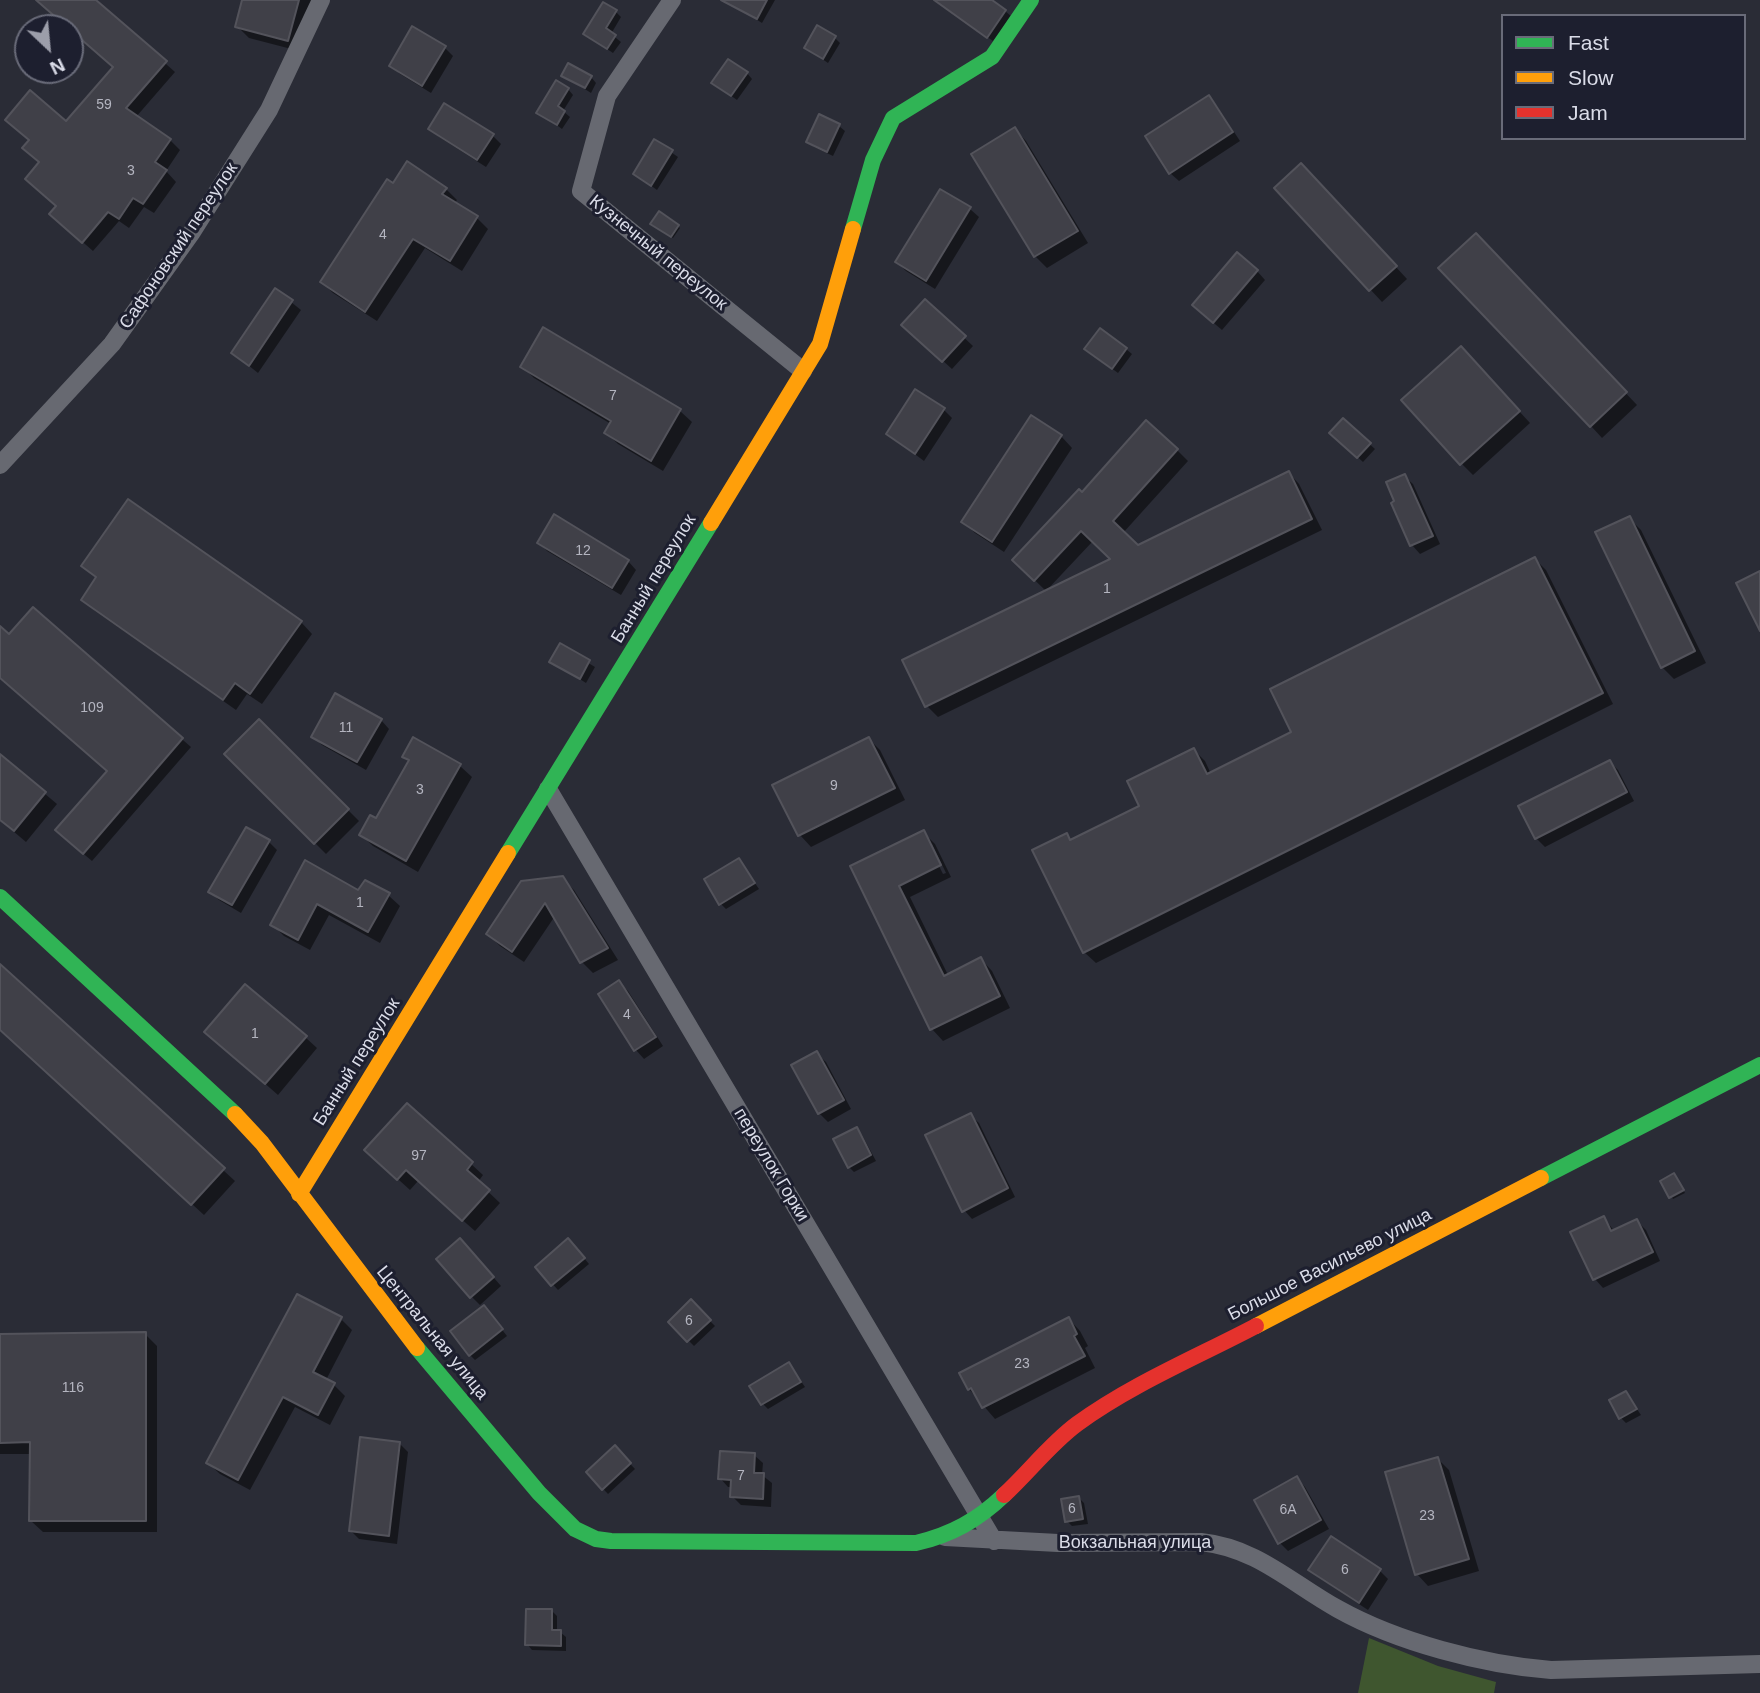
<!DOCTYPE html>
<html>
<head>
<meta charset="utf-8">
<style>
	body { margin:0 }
	#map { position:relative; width:1760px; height:1693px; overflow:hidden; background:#2a2c36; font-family:Helvetica,sans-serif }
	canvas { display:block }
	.legend { position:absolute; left:1501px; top:14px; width:245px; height:126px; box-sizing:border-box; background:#1d1f2f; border:2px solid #696b79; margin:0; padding:9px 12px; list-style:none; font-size:21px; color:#dadce8 }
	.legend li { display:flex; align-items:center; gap:14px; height:35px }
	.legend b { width:35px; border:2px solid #696b79 }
	.north { position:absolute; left:14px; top:14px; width:70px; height:70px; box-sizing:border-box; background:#1d1f2f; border:2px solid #696b79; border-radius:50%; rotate:154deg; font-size:19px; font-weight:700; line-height:28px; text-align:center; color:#dadce8 }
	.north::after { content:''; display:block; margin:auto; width:24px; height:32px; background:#9c9eaa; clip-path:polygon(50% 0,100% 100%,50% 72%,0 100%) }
</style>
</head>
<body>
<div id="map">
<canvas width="1760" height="1693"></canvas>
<ul class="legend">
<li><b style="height:9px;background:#30b455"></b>Fast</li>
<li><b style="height:9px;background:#ff9f0a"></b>Slow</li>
<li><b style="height:9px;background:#e5322d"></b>Jam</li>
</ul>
<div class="north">N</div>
</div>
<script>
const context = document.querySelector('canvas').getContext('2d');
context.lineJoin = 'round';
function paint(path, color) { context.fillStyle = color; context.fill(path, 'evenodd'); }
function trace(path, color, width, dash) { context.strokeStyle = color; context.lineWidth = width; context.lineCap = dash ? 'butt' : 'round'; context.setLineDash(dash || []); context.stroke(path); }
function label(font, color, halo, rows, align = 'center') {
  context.font = font + ' Helvetica,sans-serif'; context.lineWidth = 6; context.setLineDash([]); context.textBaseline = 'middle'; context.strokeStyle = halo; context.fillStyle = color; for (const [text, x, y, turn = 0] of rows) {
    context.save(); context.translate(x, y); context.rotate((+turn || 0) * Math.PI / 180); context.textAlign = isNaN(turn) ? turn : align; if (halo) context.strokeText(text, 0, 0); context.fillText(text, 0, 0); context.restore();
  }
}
const forest = new Path2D(`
	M1369,1638L1438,1666L1496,1682L1494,1693H1358Z`);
const shadow = new Path2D(`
	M37,0H94L175,72L136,117L170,140L180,150L166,171L176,182L154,213L144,207L129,228L119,221L93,251L62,224L58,207L66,123L115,68Z
	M244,0H313L299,51L249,38L237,26Z
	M741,0H775L762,23L737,7Z
	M934,0H969L1005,11L1011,16L993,41Z
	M616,12L621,17L611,34L621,42L613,53L585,34Z
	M835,38L840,43L828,63L806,48Z
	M445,48L453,56L431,93L400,74L391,66Z
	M747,73L752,79L737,100L713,83Z
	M563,75L591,77L596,83L591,93Z
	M568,89L573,95L563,111L570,117L562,129L539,112Z
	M1208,97L1217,106L1240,141L1179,181L1170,173Z
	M820,117L839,126L845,131L833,156L814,147L808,142Z
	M430,128L493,136L501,144L486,167L439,137Z
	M1015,129L1026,141L1088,243L1047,268L1035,256L973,155Z
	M655,141L678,157L657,190L635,174Z
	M1313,177L1407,279L1382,302L1276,188Z
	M394,186L446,189L457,200L454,204L477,218L488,229L462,271L425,248L377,321L333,293L322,282Z
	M941,191L970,209L979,217L935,289L906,271L897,262Z
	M655,226H678L680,228L673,238Z
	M1487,247L1637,405L1602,438L1591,426Z
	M1257,271L1265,280L1222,330L1202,313Z
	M276,290L301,310L258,373L233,353Z
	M925,301L973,346L952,369L912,333Z
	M1126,349L1132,354L1118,373L1092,354Z
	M1472,360L1530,423L1473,475L1462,464Z
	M522,366L680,411L692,422L663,471L618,444L606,433L611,424L534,378Z
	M944,410L952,418L924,461L888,434Z
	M1343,420L1375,449L1363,462L1331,433Z
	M1061,436L1072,448L1004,552L975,533L964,522Z
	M1177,450L1188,461L1123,533L1138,547L1289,473L1299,484L1322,530L938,717L927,706L905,661L1113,559L1093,541L1046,591L1014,560Z
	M1404,476L1413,484L1440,544L1420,554L1412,545L1397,502Z
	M1629,518L1641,530L1706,663L1674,679L1662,667Z
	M539,542L628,561L636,570L621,595L547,551Z
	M1535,559L1546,570L1613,704L1096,963L1084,952L1066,835L1072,841L1142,807L1194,750L1205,761L1211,774L1294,733Z
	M83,566L301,622L312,634L262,704L247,694L236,710L95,611L83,599L97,579Z
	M33,610L191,747L92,861L66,839L109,771L0,677V629L9,637Z
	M560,646L595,667L586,683L551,661Z
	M381,720L389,729L366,770L322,745L313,736Z
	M259,721L359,821L326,854L226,754Z
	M414,739L460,766L472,777L418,872L373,846L361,835L377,820L410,762L404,756Z
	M869,739L880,750L905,800L811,847L800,835Z
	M0,756L57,804L26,842L0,820Z
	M1610,762L1618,770L1634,801L1545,847L1536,838Z
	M923,832L935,844L951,877L910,897L948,975L981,959L992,971L1010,1008L943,1041L932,1029L852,867ZM928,844H932L946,873L943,874Z
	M268,841L277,850L241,913L219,900L210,892Z
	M739,860L759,889L726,909L721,904Z
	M306,863L358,892L388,895L400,906L380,943L329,915L310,950L284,936L272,924Z
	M562,878L574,890L618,960L593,973L582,962L555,916L524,962L500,946L488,934Z
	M0,966L235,1181L204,1215L0,1029Z
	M619,982L628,991L663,1046L644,1059L636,1050L600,994Z
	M206,1032L305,1037L317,1048L278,1095Z
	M817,1054L826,1062L851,1109L828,1122L819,1113Z
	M407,1105L483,1175L478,1182L500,1203L475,1231L418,1181L410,1190L378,1161Z
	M970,1115L979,1123L1015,1197L972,1219L964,1210Z
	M857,1129L862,1135L876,1161L854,1172L849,1167Z
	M1676,1177L1685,1193L1673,1199L1662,1181Z
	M1604,1218L1615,1232L1637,1221L1646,1230L1660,1261L1603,1288L1595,1279Z
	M574,1246L589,1264L558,1290L537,1267Z
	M469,1249L501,1286L480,1305L471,1296Z
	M298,1296L341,1319L352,1330L326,1380L334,1385L345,1396L330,1425L295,1407L250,1490L220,1474L208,1463ZM338,1320H342L310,1380L307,1378Z
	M691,1302L715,1326L694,1346L670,1322Z
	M489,1313L507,1336L475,1360L470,1355Z
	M1069,1319L1080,1331L1088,1346L1085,1348L1095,1368L995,1419L969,1389Z
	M145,1334L157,1346V1532H43L31,1521V1454H0V1336Z
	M789,1364L805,1387L768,1409L763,1404Z
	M1626,1393L1641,1415L1626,1423L1621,1418Z
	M399,1443L408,1452L397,1544L359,1539L351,1531Z
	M615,1448L635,1469L608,1494L588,1473Z
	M754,1455L763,1463L762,1475L772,1483L771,1507L741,1505L732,1496L733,1487H728L720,1478Z
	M1438,1459L1449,1470L1479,1571L1428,1586L1417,1574Z
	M1297,1478L1305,1487L1329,1529L1288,1551L1280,1543Z
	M1079,1498L1084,1503L1088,1524L1072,1526L1067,1521Z
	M1331,1538L1380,1571L1388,1579L1368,1610L1319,1578L1310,1570Z
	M552,1611L557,1616V1632H560L566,1637V1651L532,1650L527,1644Z`);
const building = new Path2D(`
	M36,0H96L167,61L126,108L171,139L155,162L167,170L143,204L133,198L119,219L108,212L82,243L49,214L56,206L25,179L39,162L22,148L29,140L5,120L30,90L66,121L113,67Z
	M242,0H299L288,41L235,27Z
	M721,0H767L757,19Z
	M934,0H992L1006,10L987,38Z
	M603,2L617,10L606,28L616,35L607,49L583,34Z
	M817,25L836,36L823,59L804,48Z
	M412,26L446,46L422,86L389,66Z
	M728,59L748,72L731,96L711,83Z
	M568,63L592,76L585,88L561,76Z
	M556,80L569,88L558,106L565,111L557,125L536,113Z
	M1209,95L1233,132L1169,174L1145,136Z
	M444,103L494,134L477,160L428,129Z
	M819,114L840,124L827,152L806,142Z
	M1015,127L1078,231L1034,257L971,154Z
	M654,139L673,150L651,186L633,174Z
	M407,161L447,188L442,194L478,216L450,261L413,239L365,312L320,282L387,179L393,183Z
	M1301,163L1397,266L1369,291L1274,188Z
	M940,189L971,207L926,281L895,262Z
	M659,211L679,225L671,237L650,224Z
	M1476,233L1627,392L1590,427L1438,268Z
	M1237,252L1258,270L1213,323L1192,305Z
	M275,288L293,300L249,366L231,353Z
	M925,299L966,336L942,362L901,325Z
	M543,327L681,409L651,461L604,433L611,421L520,367Z
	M1100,328L1127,348L1112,369L1084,349Z
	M1461,346L1520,411L1460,465L1401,400Z
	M915,389L945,408L915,454L886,434Z
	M1031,415L1062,435L992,542L961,522Z
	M1343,418L1371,443L1357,458L1329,433Z
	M1146,420L1178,449L1113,521L1138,545L1289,471L1312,519L925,707L902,660L1110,559L1081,531L1034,581L1012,560L1079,489L1082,492Z
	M1405,474L1433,536L1410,546L1391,503L1394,501L1386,482Z
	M128,499L302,621L250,694L235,683L223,700L81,600L96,577L81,566Z
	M554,514L629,560L612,588L537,543Z
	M1630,516L1695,651L1661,668L1595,532Z
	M1535,557L1603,693L1083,953L1032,850L1067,833L1070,840L1139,806L1127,781L1194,748L1207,774L1291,732L1270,689Z
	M1760,571V631L1736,583Z
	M33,607L183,738L83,854L55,830L107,771L0,678V626L9,634Z
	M560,643L590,660L580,679L549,662Z
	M335,693L382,719L357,762L311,737Z
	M259,719L349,809L314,844L224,754Z
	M413,737L461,764L406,861L359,835L370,815L376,818L409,760L402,757Z
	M869,737L895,788L798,836L772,785Z
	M0,754L46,792L14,831L0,820Z
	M1610,760L1627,792L1535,839L1518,806Z
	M246,827L270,840L232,905L208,892Z
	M924,830L941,865L899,886L944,976L981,957L1000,996L930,1030L850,866Z
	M739,858L755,883L719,905L704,879Z
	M305,860L358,890L365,880L390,893L368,932L317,904L298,940L270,925Z
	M563,876L608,948L580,963L545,903L512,952L486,934L521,881Z
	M0,964L225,1168L191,1205L0,1030Z
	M619,980L656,1037L634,1051L598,994Z
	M245,984L307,1036L265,1084L204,1032Z
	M817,1051L844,1100L818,1114L791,1065Z
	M407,1103L473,1162L467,1170L490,1190L462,1221L406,1170L397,1180L364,1150Z
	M971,1113L1008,1188L962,1212L925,1135Z
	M857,1127L871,1155L848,1168L833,1139Z
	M1674,1173L1684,1190L1669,1198L1660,1181Z
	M1604,1216L1611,1231L1637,1219L1653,1252L1593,1280L1570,1232Z
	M460,1238L494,1277L470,1298L436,1259Z
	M568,1238L585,1258L551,1286L535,1267Z
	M297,1294L342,1317L313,1372L335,1383L318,1415L283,1397L238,1480L206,1463Z
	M691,1299L711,1320L687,1342L668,1322Z
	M484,1305L503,1329L469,1356L450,1331Z
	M1069,1317L1077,1334L1074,1336L1085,1356L982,1408L971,1388L968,1390L959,1373Z
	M146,1332V1521H29L30,1442L0,1443V1334Z
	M789,1362L801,1382L761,1405L749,1386Z
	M1626,1391L1637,1409L1619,1419L1609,1400Z
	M360,1437L400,1442L389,1536L349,1531Z
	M615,1445L631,1463L602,1490L586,1472Z
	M720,1451L755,1453L754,1473H764L763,1499L730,1497L731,1480L718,1479Z
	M1438,1457L1469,1559L1415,1575L1385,1472Z
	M1297,1476L1321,1520L1278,1544L1254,1500Z
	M1079,1496L1083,1519L1065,1522L1061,1499Z
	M1331,1536L1381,1569L1359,1603L1308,1570Z
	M526,1609H552V1630H561V1646L525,1645Z`);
const street = new Path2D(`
	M672,0L607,96L581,191L803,371
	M0,465L112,344L192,232L269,110L321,0
	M548,789L994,1541
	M945,1537L1058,1543L1201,1542C1257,1548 1291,1583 1338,1609C1397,1642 1484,1665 1551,1670L1760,1664`);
const fast = new Path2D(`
	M853,229L873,160L893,118L992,57L1031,0
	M508,853L711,523
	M0,897L235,1114
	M1541,1178L1760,1065
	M417,1348L539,1493L575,1529L596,1539L611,1541L916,1543C951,1535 978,1520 1004,1495`);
const slow = new Path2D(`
	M711,523L820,344L853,229
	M235,1114L262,1143L417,1348
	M299,1194L508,853
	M1256,1326L1541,1178`);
const jam = new Path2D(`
	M1004,1495C1029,1472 1050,1444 1077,1424C1132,1384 1197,1357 1256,1326`);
const numberNames = [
	["59",104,105],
	["3",131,171],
	["4",383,235],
	["7",613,396],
	["12",583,551],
	["1",1107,589],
	["109",92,708],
	["11",346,728],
	["9",834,786],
	["3",420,790],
	["1",360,903],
	["4",627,1015],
	["1",255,1034],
	["97",419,1156],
	["6",689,1321],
	["23",1022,1364],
	["116",73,1388],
	["7",741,1476],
	["6",1072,1509],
	["6А",1288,1510],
	["23",1427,1516],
	["6",1345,1570]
];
const streetNames = [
	["Сафоновский переулок",179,246,-56],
	["Кузнечный переулок",658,253,39],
	["Банный переулок",654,579,-59],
	["Банный переулок",357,1062,-58],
	["переулок Горки",771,1165,59],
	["Большое Васильево улица",1330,1265,-27],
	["Центральная улица",432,1333,51],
	["Вокзальная улица",1135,1543]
];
paint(forest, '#3f562f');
paint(shadow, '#0007');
paint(building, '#404048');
trace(building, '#53535b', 2);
trace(street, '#676971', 18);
trace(fast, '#30b455', 16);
trace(slow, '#ff9f0a', 16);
trace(jam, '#e5322d', 16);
label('14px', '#b4b5c0', null, numberNames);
label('18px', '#dadce8', '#1d1f2f', streetNames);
</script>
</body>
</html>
